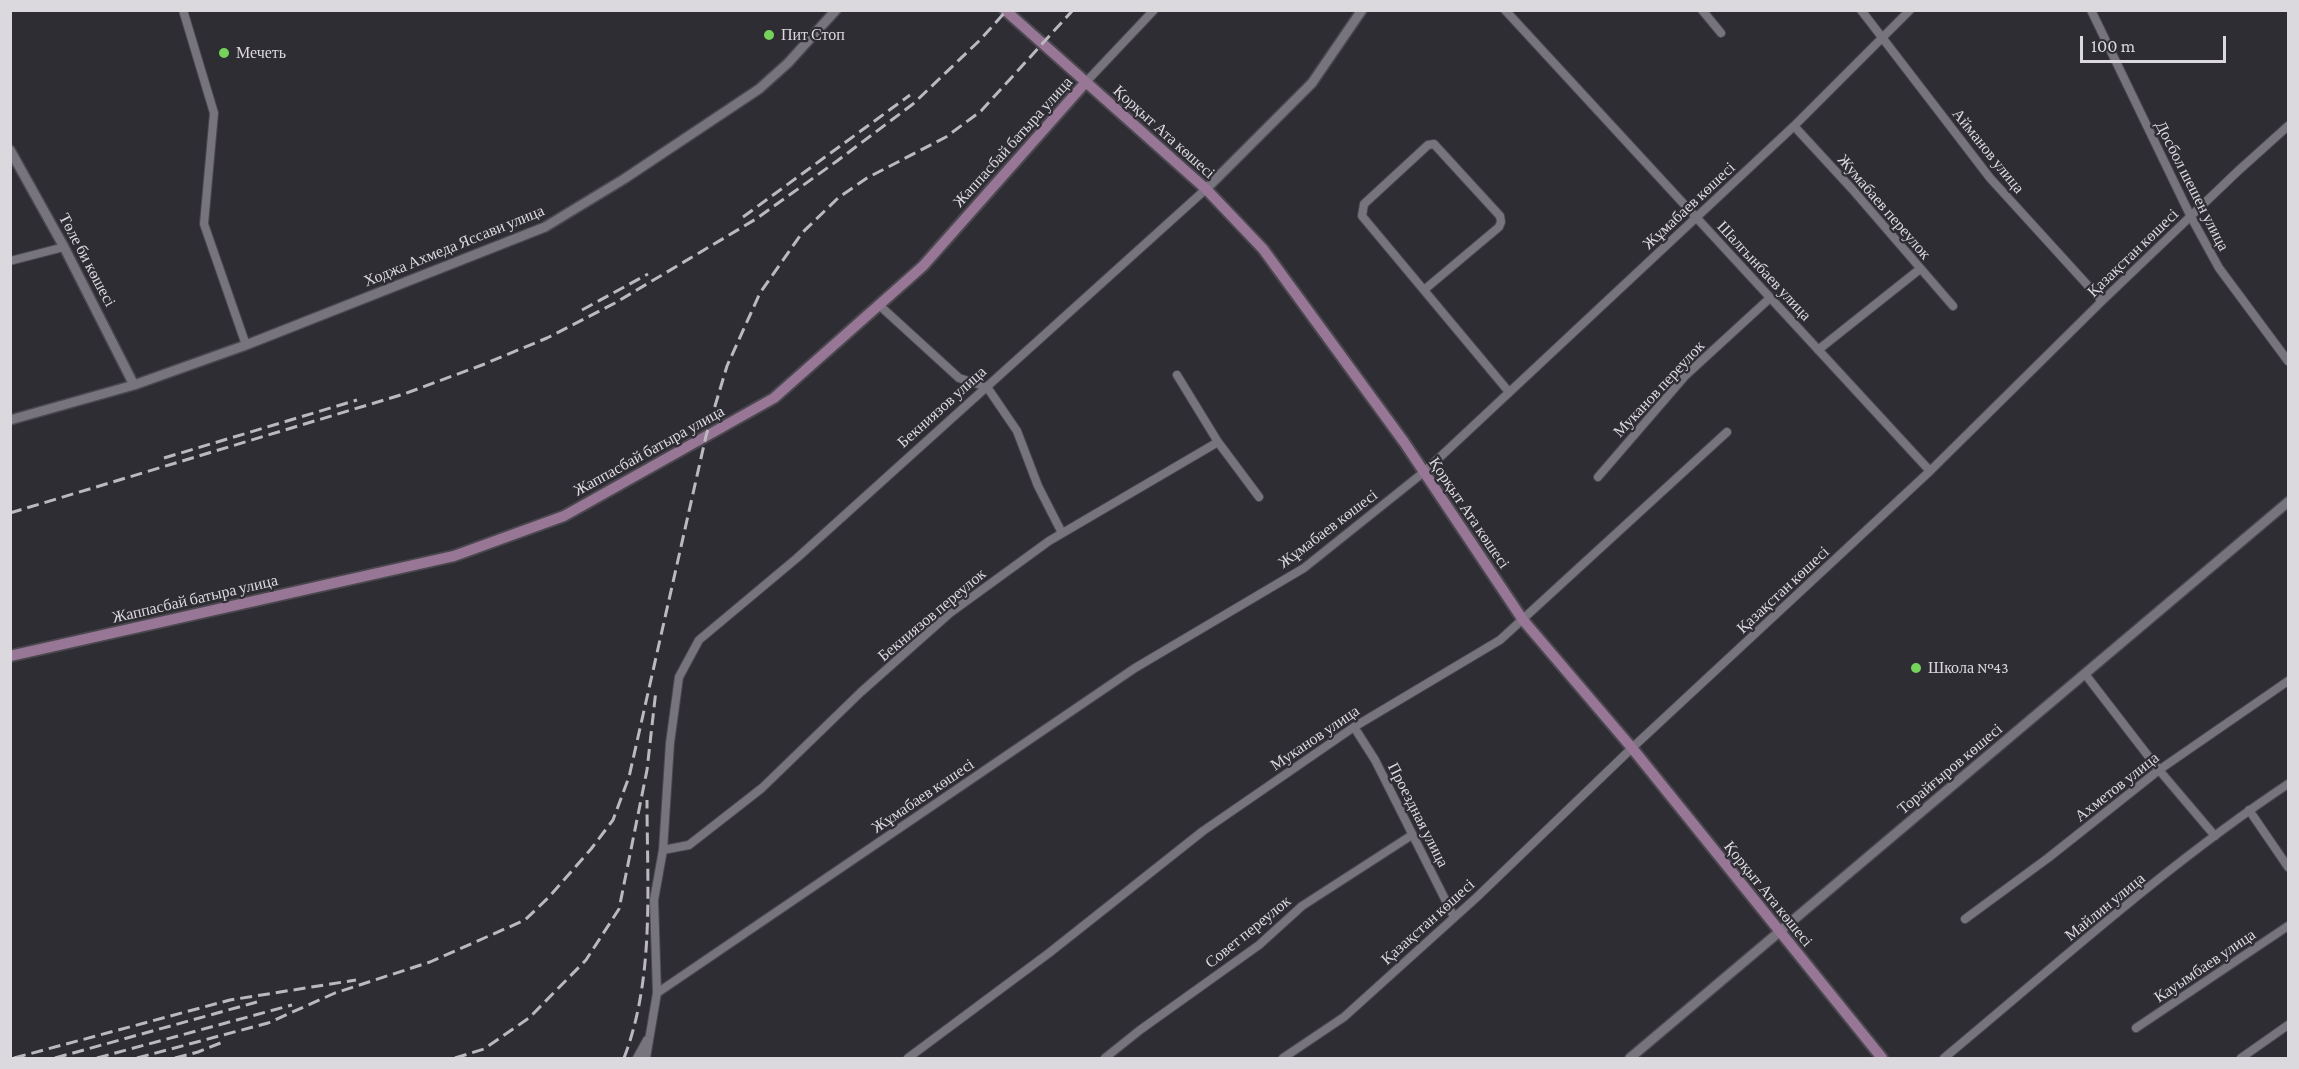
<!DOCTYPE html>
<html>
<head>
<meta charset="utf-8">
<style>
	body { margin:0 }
	#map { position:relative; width:2299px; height:1069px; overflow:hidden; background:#2f2d34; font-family:"Crimson Pro",serif }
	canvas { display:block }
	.frame { position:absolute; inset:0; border:12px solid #dbd9de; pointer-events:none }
	.scale { position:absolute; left:2080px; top:36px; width:146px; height:27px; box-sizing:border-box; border:3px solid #dbd9de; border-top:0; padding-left:8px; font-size:18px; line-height:21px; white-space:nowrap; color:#dbd9de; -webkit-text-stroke:4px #2f2d34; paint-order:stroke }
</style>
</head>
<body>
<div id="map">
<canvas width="2299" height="1069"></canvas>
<div class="frame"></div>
<div class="scale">100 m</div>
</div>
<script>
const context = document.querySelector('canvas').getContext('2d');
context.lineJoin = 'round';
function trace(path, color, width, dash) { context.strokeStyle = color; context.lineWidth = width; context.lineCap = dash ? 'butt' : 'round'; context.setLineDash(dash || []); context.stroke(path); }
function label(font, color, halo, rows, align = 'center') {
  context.font = font + ' "Crimson Pro",serif'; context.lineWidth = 4.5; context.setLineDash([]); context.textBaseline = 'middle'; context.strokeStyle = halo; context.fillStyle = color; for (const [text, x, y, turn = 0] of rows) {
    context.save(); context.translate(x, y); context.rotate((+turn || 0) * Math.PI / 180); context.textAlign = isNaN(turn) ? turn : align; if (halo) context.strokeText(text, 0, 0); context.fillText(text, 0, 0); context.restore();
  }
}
const minor = new Path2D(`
	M183,10L214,113L204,224L246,345
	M1505,10L1930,471
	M1702,10L1721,33
	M1861,10L1990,178L2102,301
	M2091,10L2191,217L2219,268L2288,361
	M1085,83L1154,10
	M1794,126L1852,189L1953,306
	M1206,189L797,558L699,640L679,677L670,743L663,850L689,845L762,788L861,692L950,613L1049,541L1218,442
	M10,261L64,247
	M1424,290L1499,227L1501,222L1500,216L1434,144L1428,145L1364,204L1362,216L1509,392
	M879,305L959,378L987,387L1017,431L1038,486L1062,533
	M1818,350L1920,269
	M1177,375L1218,442L1259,497
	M1598,477L1686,375L1770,298
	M2085,674L2159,770L2215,836
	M1354,727L1375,760L1454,917
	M2249,810L2288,867
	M1965,919L2048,858L2159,770L2288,681
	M657,993L1135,668L1304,568L1424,472L1794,126L1910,10
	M2136,1028L2288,926
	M637,1058L647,1040
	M646,1058L657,993L654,900L663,850
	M908,1058L1049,953L1203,831L1354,727L1500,640L1727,432
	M1105,1058L1140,1030L1259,945L1302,906L1412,835
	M1283,1058L1344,1017L1477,897L1632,748L1930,471L2102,301L2238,171L2288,126
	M1944,1058C2056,965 2166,865 2288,784
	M2241,1058L2288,1025`);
const tertiary = new Path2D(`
	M10,150L64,247L134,385
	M1206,189L1312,83L1362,10
	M10,420L134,385L246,345L545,227L624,179L759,89L788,63L836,10
	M1630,1058L2288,502`);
const secondary = new Path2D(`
	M1005,10L1206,189L1263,249L1404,442L1523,620L1632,748L1882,1058
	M10,656L454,556L564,516L774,398L923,266L1085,83`);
const rail = new Path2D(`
	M743,217L910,95
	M582,310L648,274
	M164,458L357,400
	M10,513L404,394L482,365L547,338L615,303L756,219L837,161L913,104L980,40L1007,10
	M14,1058L230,1000L356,980
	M55,1058L257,1002
	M97,1058L292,1005
	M137,1058L268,1023L335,993L430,962L525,920L549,897L591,849L613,820L629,777L706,436L727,366L760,293L802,233L838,198L867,178L946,137L981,111L1073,10
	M175,1058L198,1052L223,1042
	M455,1058L484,1049L529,1018L586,960L619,909L647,770L656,690
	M624,1058C655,977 647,886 647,800`);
const markers = [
	[769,35,6,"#75d25b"],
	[224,53,6,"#75d25b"],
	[1916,668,6,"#75d25b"]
];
const poiNames = [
	["Пит Стоп",781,35],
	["Мечеть",236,53],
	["Школа №43",1928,668]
];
const streetNames = [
	["Қорқыт Ата көшесі",1164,132,42],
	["Жаппасбай батыра улица",1013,142,-48],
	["Айманов улица",1988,151,51],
	["Досбол шешен улица",2192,186,63],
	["Жұмабаев көшесі",1689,206,-43],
	["Жумабаев переулок",1884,207,49],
	["Ходжа Ахмеда Яссави улица",454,246,-22],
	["Қазақстан көшесі",2133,253,-44],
	["Төле би көшесі",87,260,62],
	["Шалгынбаев улица",1764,271,47],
	["Муканов переулок",1659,389,-47],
	["Бекниязов улица",942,407,-42],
	["Жаппасбай батыра улица",649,451,-29],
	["Қорқыт Ата көшесі",1469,513,56],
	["Жұмабаев көшесі",1328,529,-37],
	["Қазақстан көшесі",1783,590,-43],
	["Жаппасбай батыра улица",195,599,-13],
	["Бекниязов переулок",932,615,-40],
	["Муканов улица",1315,738,-34],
	["Торайғыров көшесі",1950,769,-40],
	["Ахметов улица",2117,787,-38],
	["Жұмабаев көшесі",923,796,-34],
	["Проездная улица",1418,815,63],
	["Қорқыт Ата көшесі",1768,894,51],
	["Майлин улица",2105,907,-39],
	["Қазақстан көшесі",1428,922,-42],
	["Совет переулок",1248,932,-39],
	["Кауымбаев улица",2205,966,-34]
];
trace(minor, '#4a484e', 10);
trace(tertiary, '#4a484e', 12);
trace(secondary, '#4a484e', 14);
trace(minor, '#77747d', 8);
trace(tertiary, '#77747d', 9);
trace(secondary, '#987696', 10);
trace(rail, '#bbb9bf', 3, [12, 6]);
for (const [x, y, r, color] of markers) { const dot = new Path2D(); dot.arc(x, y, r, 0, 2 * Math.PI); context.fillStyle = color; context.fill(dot); trace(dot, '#2f2d34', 2); }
label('16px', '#dbd9de', '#2f2d34', poiNames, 'left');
label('16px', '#dbd9de', '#2f2d34', streetNames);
</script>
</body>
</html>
